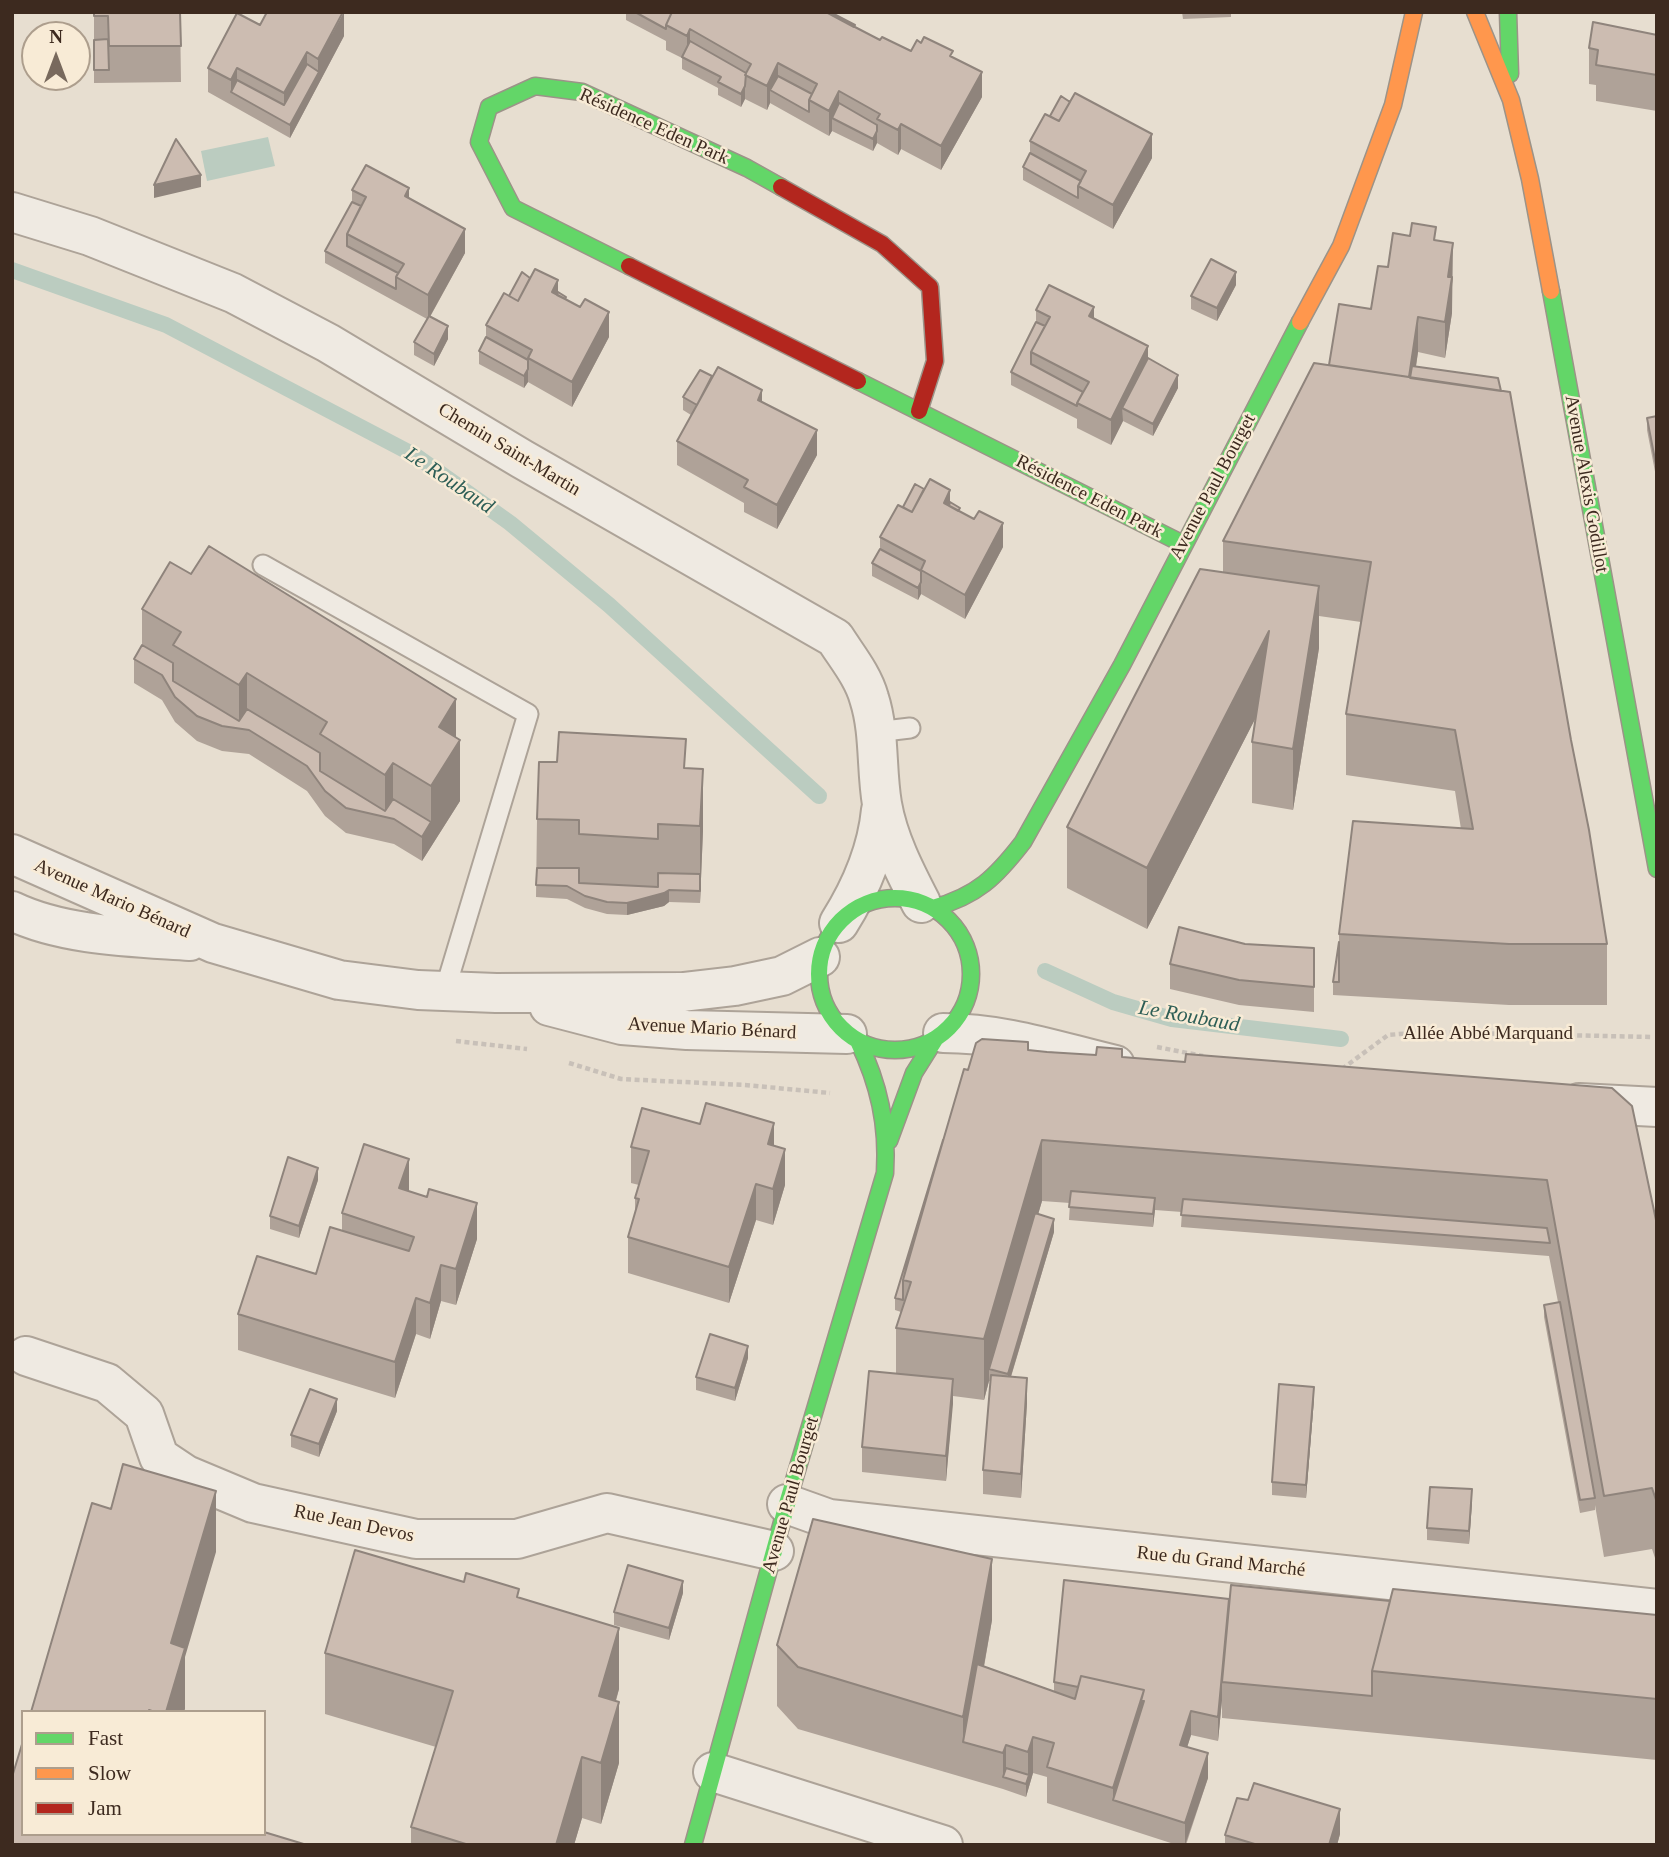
<!DOCTYPE html>
<html>
<head>
<meta charset="utf-8">
<style>
	body { margin:0 }
	#map { position:relative; width:1669px; height:1857px; overflow:hidden; background:#e7ded0; font-family:"Times New Roman",serif }
	canvas { display:block }
	.frame { position:absolute; inset:0; border:14px solid #3d2a1f; pointer-events:none }
	.legend { position:absolute; left:21px; top:1710px; width:245px; height:126px; box-sizing:border-box; background:#f8ebd6; border:2px solid #ad9e8d; margin:0; padding:9px 12px; list-style:none; font-size:21px; color:#3d2a1f }
	.legend li { display:flex; align-items:center; gap:14px; height:35px }
	.legend b { width:35px; border:2px solid #ad9e8d }
	.north { position:absolute; left:21px; top:21px; width:70px; height:70px; box-sizing:border-box; background:#f8ebd6; border:2px solid #ad9e8d; border-radius:50%; rotate:0deg; font-size:19px; font-weight:700; line-height:28px; text-align:center; color:#3d2a1f }
	.north::after { content:''; display:block; margin:auto; width:24px; height:32px; background:#78695d; clip-path:polygon(50% 0,100% 100%,50% 72%,0 100%) }
</style>
</head>
<body>
<div id="map">
<canvas width="1669" height="1857"></canvas>
<div class="frame"></div>
<ul class="legend">
<li><b style="height:9px;background:#63d668"></b>Fast</li>
<li><b style="height:9px;background:#ff974d"></b>Slow</li>
<li><b style="height:9px;background:#b3261e"></b>Jam</li>
</ul>
<div class="north">N</div>
</div>
<script>
const context = document.querySelector('canvas').getContext('2d');
context.lineJoin = 'round';
function paint(path, color) { context.fillStyle = color; context.fill(path, 'evenodd'); }
function trace(path, color, width, dash) { context.strokeStyle = color; context.lineWidth = width; context.lineCap = dash ? 'butt' : 'round'; context.setLineDash(dash || []); context.stroke(path); }
function label(font, color, halo, rows, align = 'center') {
  context.font = font + ' "Times New Roman",serif'; context.lineWidth = 5; context.setLineDash([]); context.textBaseline = 'middle'; context.strokeStyle = halo; context.fillStyle = color; for (const [text, x, y, turn = 0] of rows) {
    context.save(); context.translate(x, y); context.rotate((+turn || 0) * Math.PI / 180); context.textAlign = isNaN(turn) ? turn : align; if (halo) context.strokeText(text, 0, 0); context.fillText(text, 0, 0); context.restore();
  }
}
const water = new Path2D(`
	M268,137L275,166L207,181L201,151Z`);
const stream = new Path2D(`
	M12,270L166,325L416,456L510,523L609,605L819,796
	M1045,971L1113,1002L1172,1019L1341,1039`);
const path = new Path2D(`
	M456,1041L527,1049
	M1157,1047L1203,1056
	M569,1063L621,1079L745,1085L830,1093
	M1342,1069L1388,1035L1423,1032L1651,1037`);
const lane = new Path2D(`
	M263,565L528,714L445,990
	M876,732L910,728`);
const street = new Path2D(`
	M12,212L90,236L233,293L328,343L522,459L835,638C847,657 863,676 869,698C880,732 876,769 882,804C888,839 905,872 921,903
	M12,854L213,943L339,980L418,990L496,993L683,992L735,986L782,976L820,957
	M12,911C64,936 133,937 190,941
	M839,923C861,888 877,852 881,810
	M549,1006L622,1025L687,1030L847,1034
	M943,1033C1005,1033 1056,1051 1115,1065
	M1579,1103L1657,1107
	M26,1356L107,1383L144,1414L159,1457L186,1475L253,1503L416,1539H517L607,1513L774,1551
	M787,1504L829,1519L1657,1609
	M713,1772L943,1845`);
const fast = new Path2D(`
	M1508,12L1510,74
	M629,266L513,208L479,142L489,107L535,86L582,92L747,168L781,187
	M1551,291L1657,869
	M858,381L1183,544
	M819 974a76 76 0 1 1 152 0a76 76 0 1 1-152 0Z
	M933,908C977,896 996,877 1023,842L1122,665L1300,322
	M889,1141L914,1073L936,1038
	M693,1845L787,1504L885,1173C888,1125 879,1084 858,1041`);
const slow = new Path2D(`
	M1475,12L1511,100L1530,179L1551,291
	M1300,322L1341,246L1393,105L1414,12`);
const jam = new Path2D(`
	M781,187L882,244L930,287L935,361L919,411
	M629,266L858,381`);
const wall = new Path2D(`
	M94,12H180L181,82L94,83Z
	M626,12H830L855,27L880,40L911,51L921,43L953,57L982,97L941,170L901,149L898,155L877,143L873,151L832,131L829,136L770,103L767,110L745,99L741,107L718,95V88L682,69V58L666,50V41L626,20Z
	M1182,12H1231V17L1183,19Z
	M260,25L344,36L290,138L208,92V68Z
	M1657,35V111L1596,101V85L1589,84V48Z
	M1030,141L1152,158L1113,229L1023,180V167L1030,153Z
	M352,190L409,198L465,253L430,317L448,339L434,366L414,355V342L427,319L325,263V251L352,202Z
	M1436,240L1453,279L1452,287V313L1445,358L1418,352L1416,367L1607,944V1005H1509L1333,995V982L1339,942V934L1461,829L1455,791L1346,775V714L1361,622L1319,616V648L1293,810L1252,803V742L1255,719L1147,929L1067,888V827L1223,573V541L1329,365L1371,309L1388,267Z
	M530,278L558,292L609,337L572,407L528,382L524,388L479,364V351L486,337V325L509,296Z
	M1236,285L1217,321L1191,309V296Z
	M1036,310L1094,318L1148,358L1178,388L1153,436L1123,421L1111,445L1077,428V419L1011,385V372L1036,322Z
	M683,397L762,402L817,455L777,529L744,512V503L677,465V441L691,415L683,410Z
	M1657,416V482L1647,430V418Z
	M950,502L960,512L1003,547L965,619L921,594L918,600L872,576V563L880,549V537L903,507Z
	M142,609L456,738L460,801L422,861L394,844L346,833L325,816L307,791L249,754L222,751L197,741L175,722L162,700L134,683V659L142,645Z
	M686,768L703,830L700,903L669,902L664,906L627,915L607,914L585,908L567,899L536,897L537,819Z
	M1245,944L1314,948V1012L1239,1005L1170,989V964Z
	M1028,1050L1185,1062L1612,1088L1657,1225V1561H1656L1652,1549L1604,1557L1595,1505V1510L1580,1513L1544,1317V1305L1558,1302L1549,1256L1181,1227L1182,1212L1155,1210L1153,1227L1069,1220L1070,1203L1042,1201L1038,1214L1054,1232L1011,1377L1027,1403L1021,1498L983,1494V1470L991,1382L989,1381L984,1400L953,1396L946,1481L862,1472V1447L896,1374V1328L901,1312L895,1310V1298L968,1070Z
	M774,1146L785,1185L773,1225L756,1220L729,1303L628,1273V1237L635,1214V1198L639,1185L631,1183V1147Z
	M318,1180L299,1238L270,1229V1216Z
	M409,1191L477,1239L456,1305L441,1301L430,1339L416,1334L395,1398L238,1350V1314L316,1274L342,1230V1213Z
	M748,1358L735,1401L696,1390V1377Z
	M1314,1399L1306,1498L1272,1495V1482Z
	M337,1411L319,1457L291,1447V1435Z
	M1472,1502L1469,1544L1427,1540V1528Z
	M683,1593L669,1640L614,1625V1612Z
	M519,1598L619,1689L616,1701L619,1763L601,1824L582,1818L574,1845H411V1827L436,1747L325,1714V1653Z
	M1229,1599L1390,1601L1657,1615V1760L1222,1718V1700L1218,1741L1191,1735L1187,1747L1208,1778L1186,1845H1177L1047,1803V1777L1033,1773L1026,1797L1003,1789L798,1729L777,1706V1645L992,1620L984,1667L1054,1691V1682Z
	M1340,1834L1337,1845H1225V1835Z`);
const shadedWall = new Path2D(`
	M344,12V36L290,138V125L318,74V59Z
	M690,29V54L687,61V36Z
	M307,52V77L284,118V93Z
	M778,63V88L770,90V103L767,110V86Z
	M237,68V92H231V80Z
	M982,72V97L941,170V146Z
	M745,86V99L741,107V94Z
	M839,91V116L832,118V131L829,136V111Z
	M901,124V149L898,155V130Z
	M877,131V143L873,151V139Z
	M1152,134V158L1113,229V205Z
	M201,175V187L154,198V185Z
	M409,188V213L405,196Z
	M465,229V253L428,320V295Z
	M1453,243L1452,313L1445,358V322L1448,277Z
	M1236,272V285L1217,321V308Z
	M558,280V305L552,292Z
	M1094,307V332L1089,316Z
	M609,312V337L572,407V382Z
	M1418,317V352L1409,411L1405,400Z
	M448,326V339L434,366V354Z
	M1148,346V370L1122,408L1123,421L1111,445V420Z
	M528,369V382L524,388V376Z
	M1178,375V388L1153,436V424Z
	M762,390V415L758,400Z
	M817,430V455L777,529V505Z
	M950,490V515L944,503Z
	M1003,523V547L965,619V595Z
	M921,582V594L918,600V588Z
	M1319,586V648L1293,810V749Z
	M1269,631V692L1147,929V868Z
	M247,673V729L239,728V685Z
	M456,699V745L460,740V801L422,861V837L431,822V786L439,727Z
	M393,763V819L385,817V775Z
	M703,769V830L700,903V826Z
	M658,824V895L669,890V902L664,906L627,915V903L658,895Z
	M774,1123V1159L768,1144Z
	M1042,1140V1201L993,1370L989,1369V1381L984,1400V1339Z
	M785,1149V1185L773,1225V1189Z
	M409,1159V1195L399,1188Z
	M318,1168V1180L299,1238V1226Z
	M756,1184V1220L729,1303V1267Z
	M1155,1198V1210L1153,1227V1214Z
	M477,1203V1239L456,1305V1269Z
	M1054,1219V1232L1008,1386V1374Z
	M441,1265V1301L430,1339V1303Z
	M416,1298V1334L395,1398V1362Z
	M748,1346V1358L735,1401V1388Z
	M1027,1378V1403L1021,1498V1474Z
	M953,1379V1404L946,1481V1456Z
	M1314,1387V1399L1306,1498V1485Z
	M337,1399V1411L319,1457V1444Z
	M1472,1489V1502L1469,1544V1531Z
	M216,1491V1552L185,1657V1709L184,1712H166L171,1643Z
	M992,1559V1620L970,1744L963,1742V1778V1717Z
	M683,1581V1593L669,1640V1628Z
	M1229,1599L1222,1682V1700L1218,1741V1717Z
	M619,1628V1689L599,1757V1696Z
	M1144,1690V1726L1113,1800V1788Z
	M619,1702V1763L601,1824V1763Z
	M1191,1711V1735L1180,1770V1745Z
	M1033,1737V1773L1026,1797V1784L1028,1775V1752Z
	M1006,1745V1777H1003V1753Z
	M1208,1753V1778L1185,1845V1823Z
	M582,1757V1818L574,1845H556Z
	M1340,1809V1834L1337,1845H1329Z`);
const building = new Path2D(`
	M94,12H180L181,46H109L108,16H94Z
	M267,12H343L318,59L307,52L284,93L237,68L231,80L208,68L237,13L260,25Z
	M635,12H672L666,25V29Z
	M672,12H826L880,40L882,37L911,51L917,40L921,43L924,37L953,51L950,56L982,72L941,146L901,124L898,130L877,119L880,114L839,91L829,111L809,100L817,84L778,63L767,86L745,75L751,64L690,29L687,36L666,25Z
	M826,12H830L855,25L854,27Z
	M1593,22L1657,35V75L1596,65L1598,50L1589,48Z
	M108,39L109,70H94V40Z
	M690,41L746,73L745,86L741,94L718,82L721,77L682,57Z
	M307,64L319,72L290,125L231,92L237,80L284,105Z
	M778,76L812,94L809,100V112L770,90Z
	M1075,93L1152,134L1113,205L1078,186L1086,171L1030,141L1045,114L1059,121Z
	M1061,96L1070,102L1059,121L1050,116Z
	M839,103L877,125V131L873,139L832,118Z
	M176,139L201,175L154,185Z
	M1030,153L1081,181L1078,186V198L1023,167Z
	M366,165L409,188L405,196L465,229L428,295L396,277L404,264L347,234L366,197L352,190Z
	M352,202L361,206L347,234V246L398,273L396,277V289L325,251Z
	M1412,223L1436,227L1434,240L1453,243L1448,277H1452L1445,322L1418,317L1409,377L1329,365L1339,304L1371,309L1378,266L1388,267L1393,233L1410,236Z
	M1211,259L1236,272L1217,308L1191,296Z
	M535,269L558,280L552,292L580,307L585,299L609,312L572,382L528,358L532,350L486,325L504,293L518,301Z
	M522,272L530,278L518,301L509,296Z
	M1049,285L1094,307L1089,316L1148,346L1111,420L1077,403L1089,382L1031,352L1050,317L1036,310Z
	M558,292L566,297L565,299L557,295Z
	M429,316L448,326L434,354L414,342Z
	M1036,322L1045,326L1031,352V364L1083,392L1077,403V406L1011,372Z
	M486,337L528,360V369L524,376L479,351Z
	M1148,358L1178,375L1153,424L1122,408Z
	M1314,363L1510,392L1571,740L1589,830L1607,944H1509L1339,934L1353,821L1473,829L1455,730L1346,714L1371,562L1223,541Z
	M1412,366L1498,378L1501,391L1410,378Z
	M718,367L762,390L758,400L817,430L777,505L744,487L748,480L677,441Z
	M700,370L712,376L697,405L683,397Z
	M1657,416V470L1647,418Z
	M930,479L950,490L944,503L974,519L979,511L1003,523L965,595L921,570L925,561L880,537L898,505L912,512Z
	M915,484L924,489L912,512L903,507Z
	M950,502L960,508L958,511L949,506Z
	M209,546L456,699L439,727L460,740L431,786L393,763L385,775L320,734L327,722L247,673L239,685L173,645L181,632L142,609L170,562L191,574Z
	M880,549L921,571V582L918,588L872,563Z
	M1200,569L1319,586L1293,749L1252,742L1269,631L1147,868L1067,827Z
	M142,645L173,663V681L239,721L247,709L320,753V771L385,811L393,799L431,822L422,837L394,819L346,808L325,791L307,766L249,730L222,726L197,716L175,697L162,675L134,659Z
	M559,732L686,739L684,768L703,769L700,826L658,824V839L579,834V820L537,819L539,762H557Z
	M537,868H579V883L658,887V873L700,874V891L669,890L664,893L627,903L607,902L585,896L567,886L536,885Z
	M1179,927L1245,944L1314,948V987L1239,980L1170,964Z
	M1339,942V982H1333Z
	M982,1039L1028,1042V1050L1047,1052L1096,1055L1097,1047L1122,1049V1057L1185,1062L1186,1054L1612,1088L1632,1106L1657,1225V1500H1656L1652,1488L1604,1496L1547,1180L1042,1140L984,1339L896,1328L911,1282L903,1280L910,1254L964,1069L968,1070L976,1043Z
	M706,1103L774,1123L768,1144L785,1149L773,1189L756,1184L729,1267L628,1237L639,1199L635,1198L649,1151L631,1147L642,1108L700,1124Z
	M943,1140L903,1280V1300L895,1298Z
	M364,1144L409,1159L399,1188L427,1197L429,1189L477,1203L456,1269L441,1265L430,1303L416,1298L395,1362L238,1314L257,1256L316,1274L330,1227L409,1251L414,1237L342,1213Z
	M288,1157L318,1168L299,1226L270,1216Z
	M1071,1191L1155,1198L1153,1214L1069,1207Z
	M1183,1199L1547,1228L1550,1243L1181,1215Z
	M1035,1213L1054,1219L1008,1374L989,1369Z
	M1560,1302L1595,1498L1580,1500L1544,1305Z
	M710,1334L748,1346L735,1388L696,1377Z
	M869,1371L953,1379L946,1456L862,1447Z
	M991,1375L1027,1378L1021,1474L983,1470Z
	M1279,1384L1314,1387L1306,1485L1272,1482Z
	M310,1389L337,1399L319,1444L291,1435Z
	M123,1464L216,1491L171,1643L185,1648L166,1712H155L149,1710V1712H31L92,1503L111,1509Z
	M1430,1487L1472,1489L1469,1531L1427,1528Z
	M813,1519L992,1559L963,1717L798,1667L777,1645Z
	M355,1550L464,1582L466,1573L519,1589L517,1597L619,1628L599,1696L619,1702L601,1763L582,1757L556,1845H469L411,1827L453,1691L325,1653Z
	M628,1565L683,1581L669,1628L614,1612Z
	M1064,1580L1229,1599L1218,1717L1191,1711L1180,1745L1208,1753L1185,1823L1113,1800L1144,1701H1141L1144,1690L1081,1676L1078,1687L1054,1682Z
	M1231,1585L1390,1601L1372,1671V1696L1222,1682Z
	M1393,1589L1657,1615V1699L1372,1671Z
	M977,1664L1075,1699L1081,1676L1144,1690L1113,1788L1047,1767L1054,1743L1033,1737L1028,1752L1006,1745L1003,1753L963,1742Z
	M23,1741V1834H264V1832L307,1845H12V1777Z
	M1006,1768L1029,1775L1026,1784L1003,1777Z
	M1254,1783L1340,1809L1329,1845H1258L1225,1835L1237,1798L1248,1800Z`);
const streetNames = [
	["Résidence Eden Park",654,127,24],
	["Chemin Saint-Martin",509,450,31],
	["Avenue Alexis Godillot",1586,484,80],
	["Avenue Paul Bourget",1213,487,-62],
	["Résidence Eden Park",1089,497,27],
	["Avenue Mario Bénard",112,899,24],
	["Avenue Mario Bénard",712,1029,3],
	["Allée Abbé Marquand",1488,1034],
	["Avenue Paul Bourget",791,1495,-74],
	["Rue Jean Devos",354,1524,12],
	["Rue du Grand Marché",1221,1562,6]
];
const waterNames = [
	["Le Roubaud",449,481,34],
	["Le Roubaud",1189,1017,10]
];
paint(water, '#bbccc0');
trace(stream, '#bbccc0', 16);
trace(lane, '#ada398', 23);
trace(street, '#ada398', 42);
trace(fast, '#9c9388', 19);
trace(slow, '#9c9388', 19);
trace(jam, '#9c9388', 19);
trace(path, '#c8c0b8', 4.5, [5, 3.5]);
trace(lane, '#efeae2', 19);
trace(street, '#efeae2', 38);
trace(fast, '#63d668', 16);
trace(slow, '#ff974d', 16);
trace(jam, '#b3261e', 16);
paint(wall, '#afa298');
paint(shadedWall, '#8f847c');
paint(building, '#ccbcb1');
trace(building, '#8f847c', 2);
label('19px', '#3d2a1f', '#f8ebd6', streetNames);
label('italic 21px', '#2d5e56', '#f8ebd6', waterNames);
</script>
</body>
</html>
